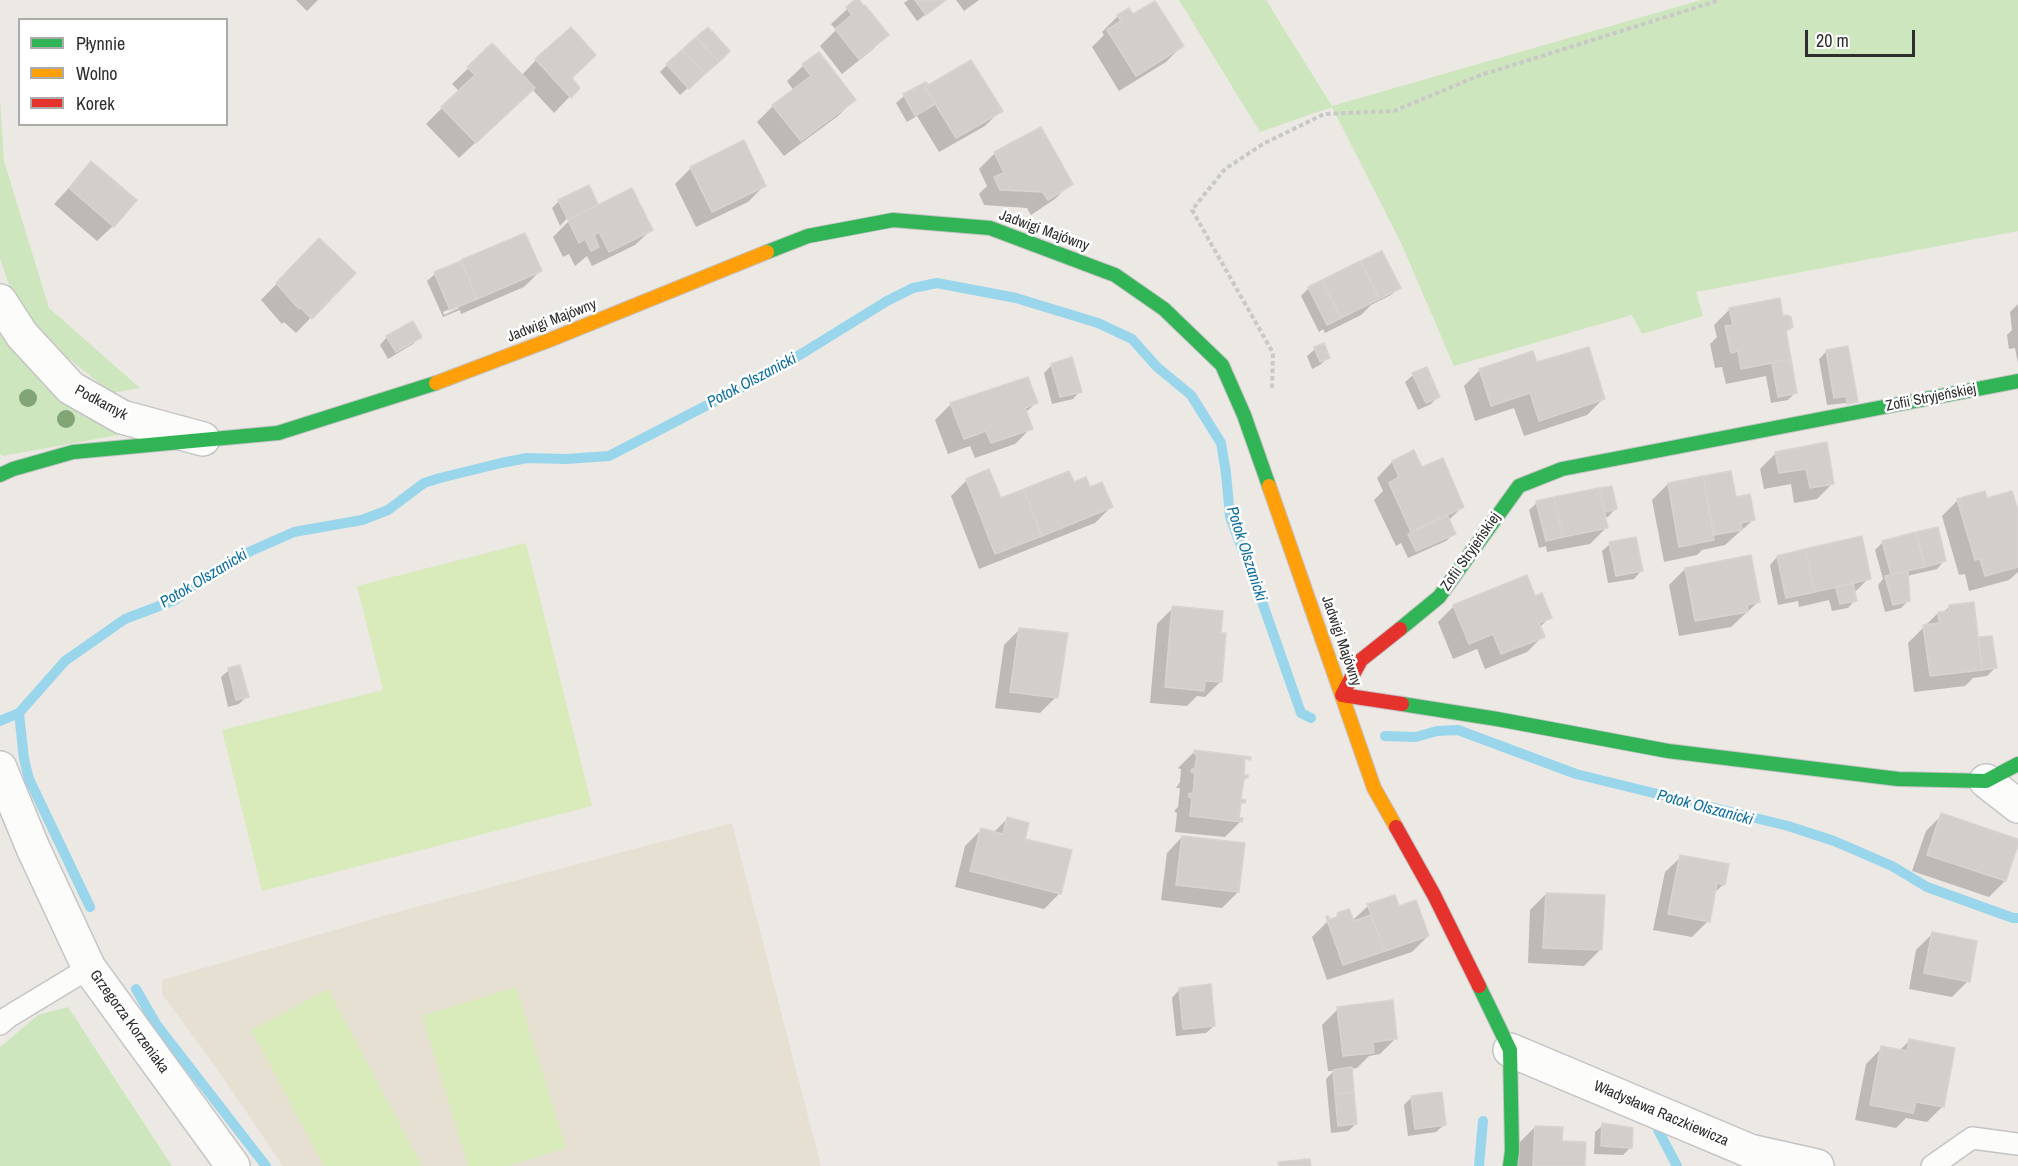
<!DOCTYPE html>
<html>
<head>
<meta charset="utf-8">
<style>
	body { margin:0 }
	#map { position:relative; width:2018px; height:1166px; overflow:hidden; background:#ece8e4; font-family:"Archivo Narrow",sans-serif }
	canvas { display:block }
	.legend { position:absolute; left:18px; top:18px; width:210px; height:108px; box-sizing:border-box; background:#fff; border:2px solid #ababab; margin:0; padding:8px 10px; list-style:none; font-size:18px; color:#2e2e2e }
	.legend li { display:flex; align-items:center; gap:12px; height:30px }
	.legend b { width:30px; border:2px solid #ababab }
	.scale { position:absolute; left:1805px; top:30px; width:110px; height:27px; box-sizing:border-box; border:3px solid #2e2e2e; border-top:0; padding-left:8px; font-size:18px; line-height:21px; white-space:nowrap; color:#2e2e2e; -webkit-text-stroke:4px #fff; paint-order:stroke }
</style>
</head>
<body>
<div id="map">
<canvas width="2018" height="1166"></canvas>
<ul class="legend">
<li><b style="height:8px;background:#30b455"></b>Płynnie</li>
<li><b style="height:8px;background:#ff9f0a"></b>Wolno</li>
<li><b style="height:8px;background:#e5322d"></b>Korek</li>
</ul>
<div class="scale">20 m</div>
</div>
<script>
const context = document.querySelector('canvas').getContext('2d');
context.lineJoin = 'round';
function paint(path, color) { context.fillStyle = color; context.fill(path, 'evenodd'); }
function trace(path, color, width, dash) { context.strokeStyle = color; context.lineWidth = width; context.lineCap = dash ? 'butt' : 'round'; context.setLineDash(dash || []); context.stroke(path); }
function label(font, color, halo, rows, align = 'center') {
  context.font = font + ' "Archivo Narrow",sans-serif'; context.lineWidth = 5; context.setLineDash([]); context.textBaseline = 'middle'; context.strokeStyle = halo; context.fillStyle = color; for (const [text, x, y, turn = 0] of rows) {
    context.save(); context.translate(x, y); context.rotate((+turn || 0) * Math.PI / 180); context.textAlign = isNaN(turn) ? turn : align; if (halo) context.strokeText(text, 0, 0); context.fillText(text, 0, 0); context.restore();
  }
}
const education = new Path2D(`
	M732,823L821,1166H283L215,1066L162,994V980L390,914Z`);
const green = new Path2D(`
	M1179,0H1266L1332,106L1701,0H2018V231L1696,292L1703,316L1642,334L1632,315L1454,366L1401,243L1332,107L1260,132Z
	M0,99L4,161L49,308L140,388L112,393L21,321L0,258Z
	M0,330L135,432L3,456L0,454Z
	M68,1007L172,1166H0V1047L38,1015Z`);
const pitch = new Path2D(`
	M526,543L592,806L262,891L222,730L383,690L357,586Z
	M516,987L566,1148L508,1166H468L422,1016Z
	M328,989L422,1166H324L251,1030Z`);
const shadow = new Path2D(`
	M296,0H318L307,11Z
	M857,0L887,35L871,51L842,74L820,46L836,30L831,24Z
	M908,0H945L917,21L904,3Z
	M956,0H979L964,11Z
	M1118,16L1182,46L1166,62L1119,91L1092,47L1104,35L1102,32Z
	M492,45L521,76L536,60L570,78L578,88L554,113L532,89L459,158L426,124L459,91L452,84Z
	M818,54L854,100L838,116L784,156L757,122L773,106L794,91L787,81L803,66Z
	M720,59L680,95L660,72L667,65Z
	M971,62L1001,110L985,126L939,152L917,116L907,122L896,103L904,96L921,91Z
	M995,153L1071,183L1055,199L1031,215L1027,208L984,205L979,194L987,186L979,169Z
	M92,163L113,226L97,241L54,204Z
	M691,168L764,186L748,202L696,227L675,184Z
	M559,201L597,204L591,209L651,230L635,245L592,266L587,256L575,266L569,254L563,257L553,237L569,221V216L560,226L552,208Z
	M319,240L354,273L296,333L284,322L282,324L261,300Z
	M1381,253L1399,288L1391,295L1371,305L1361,315L1325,333L1323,329L1319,332L1301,296L1309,288Z
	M460,262H462L540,271L524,287L461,314L460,310L443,317L427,281L435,274ZM459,305V308L444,315L443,312Z
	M2018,304V364L2015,348L2009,349L2007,335L2012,330L2010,312Z
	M1730,309L1782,317L1791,326L1785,333L1796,392L1788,400L1771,403L1766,376L1726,384L1722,367L1715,368L1710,344L1717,337L1714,325Z
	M421,336L413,344L388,359L380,345L387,337Z
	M1323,345L1328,358L1320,365L1312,369L1307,356L1315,349Z
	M1827,351L1856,402L1827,405L1819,359Z
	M1536,364L1603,399L1587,415L1524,436L1514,408L1475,421L1464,386L1480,370Z
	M1052,365L1080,391L1073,399L1052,404L1044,373Z
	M1413,375L1439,396L1431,404L1418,410L1405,382Z
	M1036,403L1025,413L1031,428L1015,444L975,458L970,446L948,454L935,420L951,404Z
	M1826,444L1833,483L1817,499L1794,503L1791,484L1764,489L1760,469L1776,453Z
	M1392,462L1421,469L1463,506L1448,521L1454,534L1446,541L1408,558L1401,543L1396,546L1374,500L1383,491L1377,478Z
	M1730,472L1735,499L1753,520L1725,545L1702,550L1697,555L1664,562L1652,500L1668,484Z
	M967,480L1000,500L1073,484L1089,489L1111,507L1095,523L979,569L951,496Z
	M1611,488L1615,509L1608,517H1604L1606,528L1590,544L1547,552L1546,546L1539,548L1529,510L1537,503Z
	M1958,500H1986L2018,515V572L2009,580L1969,591L1965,574L1959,575L1942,516Z
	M1883,542L1944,561L1937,569L1907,576L1909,600L1901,608L1885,612L1878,585L1883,579L1875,550Z
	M1610,544L1641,571L1634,579L1608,583L1602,551Z
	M1777,557L1869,578L1854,593L1855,600L1848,608L1832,611L1829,600L1799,607L1798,601L1778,605L1770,565Z
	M1685,569L1758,602L1731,627L1679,636L1669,585Z
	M1534,598L1550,617L1539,628L1543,636L1527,652L1485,669L1477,649L1453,659L1438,622L1454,606Z
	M1950,606L1977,642L1980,639L1995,668L1987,676L1973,678L1965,686L1914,692L1908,643L1938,613H1943Z
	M1173,608L1219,634L1221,681L1205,697L1197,696L1187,706L1150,703L1157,624Z
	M1020,629L1056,697L1040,713L995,708L1004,645Z
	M229,670L247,696L239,704L228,707L221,677Z
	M1194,752L1242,776L1247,777L1242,782L1239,800L1243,802L1239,806L1237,819L1241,821L1225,837L1175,832L1177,813L1174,811L1178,807L1180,788H1176L1180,782L1181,769L1178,768Z
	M1942,815L2005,881L1989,897L1912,871L1926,831Z
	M1007,819L1060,893L1044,909L955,887L965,846L981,830L993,833Z
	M1182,837L1238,892L1222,908L1161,900L1167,853Z
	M1681,857L1724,884L1713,894L1708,921L1692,937L1653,930L1665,872Z
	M1546,894L1600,950L1584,966L1528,963L1530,910Z
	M1368,906L1398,908L1428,936L1412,952L1327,980L1312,937L1328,921L1332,920L1338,915L1352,921Z
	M1932,934L1968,981L1952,997L1909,989L1916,950Z
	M1179,990L1214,1026L1206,1033L1176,1036L1172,998Z
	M1338,1009L1396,1038L1380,1054L1369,1056L1357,1068L1350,1069L1356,1124L1348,1131L1331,1133L1326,1079L1334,1071H1328L1322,1025Z
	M1909,1041L1943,1106L1927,1122L1906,1118L1896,1128L1855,1120L1866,1064L1882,1048L1899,1051Z
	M1412,1097L1444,1125L1436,1132L1408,1136L1404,1105Z
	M1603,1125L1631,1147L1623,1155L1594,1154L1595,1132Z
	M1535,1127L1560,1142L1584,1166H1518L1519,1143Z`);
const stream = new Path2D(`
	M19,713L24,759L29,779L90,907
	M0,721L19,713L65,661L125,619L175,600L212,572L251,551L294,532L362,520L388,510L424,483L440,478L501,463L527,458L566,459L609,456L777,369L887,301L913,288L937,283L1016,298L1098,323L1132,339L1157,367L1191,395L1221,443L1226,473L1230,517L1259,593L1301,713L1311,718
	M1385,736L1416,737L1437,731L1458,730L1576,774L1788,826L1834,841L1892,866L1927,887L2013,918H2018
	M136,989L156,1024L266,1166
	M1658,1130L1677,1166
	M1479,1166L1483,1121`);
const building = new Path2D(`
	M855,0H859L864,6L865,5L889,35L859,59L835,29L852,15L846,7Z
	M915,0H946L926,15Z
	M1155,1L1184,46L1136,76L1107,30L1121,21L1117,15L1129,8L1133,14Z
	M571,27L596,55L572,78L580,88L571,98L535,59Z
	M708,27L730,51L719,62L696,37Z
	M696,37L719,62L705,74L682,50Z
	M492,43L535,88L476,143L441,107L475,75L467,67Z
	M682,50L705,74L689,89L666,64Z
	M819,52L856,100L801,141L772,105L811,76L802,64Z
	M971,60L1003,111L956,138L925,87Z
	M926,82L928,84L925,87L935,104L915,116L903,94Z
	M1041,127L1073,184L1048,200L1043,192L1000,190L994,177L1004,173L994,152Z
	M744,140L766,186L712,212L690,167Z
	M91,161L137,200L114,227L69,188Z
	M589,185L598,204L568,220L558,200Z
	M632,188L653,230L609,252L599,232L594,235L599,247L591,251L585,239L579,243L568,220Z
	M525,233L542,271L477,299L461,260Z
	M319,238L356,273L312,319L300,307L299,309L276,283Z
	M1382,251L1401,288L1379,299L1361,261Z
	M461,261L477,299L450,310L434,272Z
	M1360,261L1379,299L1341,318L1322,280Z
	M1322,280L1341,318L1327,325L1308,287Z
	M1780,298L1783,316L1787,315L1791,317L1793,327L1786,331L1791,359L1741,369L1738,351L1731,353L1725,326L1733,325L1729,308Z
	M413,321L422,337L396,352L386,336Z
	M1324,343L1330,358L1320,362L1314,347Z
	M1848,346L1858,402L1847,404L1846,396L1834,398L1826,350Z
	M1589,347L1605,399L1539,421L1530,393L1491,406L1479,369L1533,351L1537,362Z
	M1072,357L1082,392L1060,397L1051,364Z
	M1791,359L1797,393L1778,397L1772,363Z
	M1427,367L1440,397L1426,403L1412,373Z
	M1028,377L1038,403L1025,408L1033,429L991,443L986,431L964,439L950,403Z
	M1827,442L1834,484L1810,488L1806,469L1779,473L1775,452Z
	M1414,450L1422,467L1443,458L1464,507L1411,532L1389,483L1399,477L1392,461Z
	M989,469L1001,498L1024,489L1042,536L995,554L966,479Z
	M1069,471L1074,482L1086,477L1090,487L1102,482L1113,507L1042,536L1024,489Z
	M1731,471L1736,497L1750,494L1755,520L1741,523L1742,530L1714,535L1703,476Z
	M1703,476L1714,540L1679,547L1668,483Z
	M1612,486L1617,509L1605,512L1599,488Z
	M1599,488L1608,528L1563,537L1554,497Z
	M1985,491L1987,498L2012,491L2018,510V567L1985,576L1980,559L1975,560L1957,499Z
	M1554,497L1563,537L1546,541L1536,501Z
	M1447,515L1456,534L1416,551L1408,534Z
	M1938,527L1946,561L1925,567L1916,532Z
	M1916,532L1925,567L1891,574L1882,541Z
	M1862,536L1871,579L1815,592L1805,549Z
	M1636,537L1643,571L1616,576L1609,542Z
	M1805,549L1815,592L1786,598L1777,556Z
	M1751,555L1760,602L1747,605L1748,612L1695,621L1685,568Z
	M1908,571L1910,601L1893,605L1885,576Z
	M1527,575L1535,596L1542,593L1552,618L1539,623L1545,637L1501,654L1493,634L1469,644L1453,605Z
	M1853,583L1857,601L1840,604L1836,588Z
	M1974,602L1982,670L1930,676L1923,625L1939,623L1938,612L1949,611V605Z
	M1172,606L1223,611L1221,633H1226L1222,682L1205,681L1204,691L1165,687Z
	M1019,628L1068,633L1058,698L1010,692Z
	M1992,636L1997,668L1982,670L1979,637Z
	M240,665L249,697L236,700L228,668Z
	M1194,750L1251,757L1250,760L1245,758L1244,775H1248V778H1244L1241,799L1246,800L1245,803H1241L1239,818H1243L1242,822L1190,816L1192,798L1189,797V794L1193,793L1195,773L1191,772L1192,769H1195L1197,754H1194Z
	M1941,813L2018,839V845L2006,881L1927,855Z
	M1007,817L1029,823L1025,839L1072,850L1061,894L970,871L981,828L1003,834Z
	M1182,836L1245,843L1239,892L1176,885Z
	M1680,855L1729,864L1725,885L1717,883L1710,922L1668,914Z
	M1546,893L1605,895L1602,950L1543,948Z
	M1395,895L1399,906L1416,900L1429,936L1385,951L1367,904Z
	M1349,909L1354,921L1371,915L1385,951L1343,965L1326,917L1328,916L1329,919L1338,917L1337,913Z
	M1932,932L1977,941L1970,982L1924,973Z
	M1211,984L1215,1026L1183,1029L1179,988Z
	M1393,1000L1397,1039L1373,1042L1374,1053L1343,1056L1337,1007Z
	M1909,1039L1955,1048L1944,1107L1916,1102L1913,1113L1870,1105L1881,1046L1907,1051Z
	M1352,1067L1354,1092L1335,1094L1333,1070Z
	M1354,1092L1357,1124L1338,1126L1335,1094Z
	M1442,1092L1446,1125L1415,1129L1411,1096Z
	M1602,1123L1633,1128L1632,1148L1601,1146Z
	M1535,1126L1563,1127L1562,1141L1586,1142L1585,1166H1533Z
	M1310,1159L1311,1166H1279L1278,1162Z`);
const path = new Path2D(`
	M1272,388L1273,353L1192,210L1225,169L1263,144L1324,114L1394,111L1478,76L1720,0`);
const lane = new Path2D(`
	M0,1024L8,1017L89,968
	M1932,1166L1972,1138L2018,1144`);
const street = new Path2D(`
	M0,301L22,335L71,388L122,417L203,439
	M0,768L33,848L89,968L233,1166
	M1986,781L2018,806
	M1510,1050L1750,1151L1817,1166`);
const fast = new Path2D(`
	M767,252L808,236L893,220L990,228L1115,275L1164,309L1222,365L1244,415L1269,486
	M0,475L13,469L73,452L278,433L436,383
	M1400,629L1439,597L1519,486L1562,469L2018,381
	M1402,704L1497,719L1668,751L1898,779L1986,781L2018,764
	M1479,986L1510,1050L1512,1151L1510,1166`);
const slow = new Path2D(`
	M436,383L552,339L767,252
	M1269,486L1374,788L1396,827`);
const jam = new Path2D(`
	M1400,629L1361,660L1342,695L1402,704
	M1396,827L1434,895L1479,986`);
const trees = [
	[28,398],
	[66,419]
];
const streetNames = [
	["Jadwigi Majówny",1044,231,20],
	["Jadwigi Majówny",552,321,-21],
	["Zofii Stryjeńskiej",1931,398,-11],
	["Podkamyk",101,403,28],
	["Zofii Stryjeńskiej",1471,552,-55],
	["Jadwigi Majówny",1341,641,71],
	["Grzegorza Korzeniaka",129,1022,54],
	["Władysława Raczkiewicza",1661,1114,23]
];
const waterNames = [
	["Potok Olszanicki",752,381,-28],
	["Potok Olszanicki",1246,554,72],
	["Potok Olszanicki",204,579,-31],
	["Potok Olszanicki",1705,808,15]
];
paint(education, '#e6e0d3');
paint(green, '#cee6be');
paint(pitch, '#d9eabb');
paint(shadow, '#0003');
trace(stream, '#99d6ec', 10);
paint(building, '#d1cecb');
trace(building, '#d7d4d0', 1.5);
trace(lane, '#c5c4c5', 24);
trace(street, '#c5c4c5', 36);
trace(fast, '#c5c4c5', 16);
trace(slow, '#c5c4c5', 16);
trace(jam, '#c5c4c5', 16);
trace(path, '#c9c9c8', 4, [4.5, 3]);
trace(lane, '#fcfcfb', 21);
trace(street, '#fcfcfb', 33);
trace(fast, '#30b455', 14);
trace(slow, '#ff9f0a', 14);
trace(jam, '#e5322d', 14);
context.fillStyle = '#82a575';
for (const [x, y] of trees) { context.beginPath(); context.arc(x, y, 9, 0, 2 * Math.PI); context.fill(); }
label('15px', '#2e2e2e', '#fff', streetNames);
label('italic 16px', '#0d6fa3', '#fff', waterNames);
</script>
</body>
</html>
